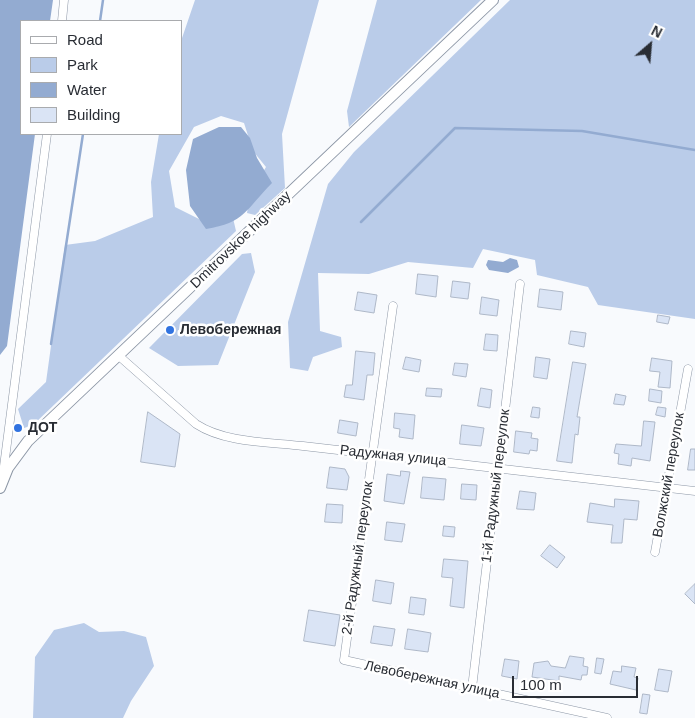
<!DOCTYPE html>
<html>
<head>
<meta charset="utf-8">
<style>
	body { margin:0 }
	#map { position:relative; width:695px; height:718px; overflow:hidden; background:#f8fafd; font-family:Helvetica,sans-serif }
	canvas { display:block }
	.legend { position:absolute; left:20px; top:20px; width:162px; height:115px; box-sizing:border-box; background:#fff; border:1px solid #a9abae; margin:0; padding:6px 9px; list-style:none; font-size:15px; color:#292d34 }
	.legend li { display:flex; align-items:center; gap:10px; height:25px }
	.legend b { width:25px; border:1px solid #a9abae }
	.north { position:absolute; left:625px; top:20px; width:50px; height:50px; -webkit-text-stroke:4px #fff; paint-order:stroke; rotate:27deg; font-size:14px; font-weight:700; line-height:20px; text-align:center; color:#292d34 }
	.north::after { content:''; display:block; margin:auto; width:18px; height:22px; background:#292d34; clip-path:polygon(50% 0,100% 100%,50% 72%,0 100%) }
	.scale { position:absolute; left:512px; top:676px; width:126px; height:22px; box-sizing:border-box; border:2px solid #292d34; border-top:0; padding-left:6px; font-size:15px; line-height:18px; white-space:nowrap; color:#292d34; -webkit-text-stroke:4px #fff; paint-order:stroke }
</style>
</head>
<body>
<div id="map">
<canvas width="695" height="718"></canvas>
<ul class="legend">
<li><b style="height:6px;background:#fff"></b>Road</li>
<li><b style="height:14px;background:#bacce9"></b>Park</li>
<li><b style="height:14px;background:#93abd1"></b>Water</li>
<li><b style="height:14px;background:#dae4f5"></b>Building</li>
</ul>
<div class="north">N</div>
<div class="scale">100 m</div>
</div>
<script>
const context = document.querySelector('canvas').getContext('2d');
context.lineJoin = 'round';
function paint(path, color) { context.fillStyle = color; context.fill(path, 'evenodd'); }
function trace(path, color, width, dash) { context.strokeStyle = color; context.lineWidth = width; context.lineCap = dash ? 'butt' : 'round'; context.setLineDash(dash || []); context.stroke(path); }
function label(font, color, halo, rows, align = 'center') {
  context.font = font + ' Helvetica,sans-serif'; context.lineWidth = 5; context.setLineDash([]); context.textBaseline = 'middle'; context.strokeStyle = halo; context.fillStyle = color; for (const [text, x, y, turn = 0] of rows) {
    context.save(); context.translate(x, y); context.rotate((+turn || 0) * Math.PI / 180); context.textAlign = isNaN(turn) ? turn : align; if (halo) context.strokeText(text, 0, 0); context.fillText(text, 0, 0); context.restore();
  }
}
const green = new Path2D(`
	M195,0H319L282,134L285,188L255,215L247,213L250,193L266,167L253,151L244,123L221,116L194,127L169,171L175,207L215,227L233,218L236,231L33,425L24,428L18,409L46,382L65,245L95,241L153,217L151,182L159,134H181V41Z
	M377,0H481L349,127L347,111Z
	M510,0H695V319L598,305L588,287L537,275L535,260L483,249L473,268L408,262L369,274L318,273L320,331L341,337L342,347L313,357L308,371L290,368L288,322L328,184L354,152Z
	M251,253L255,272L218,365L178,366L149,348L242,254Z
	M84,623L99,632L124,631L146,637L154,666L131,701L123,718H33L35,657L54,630Z`);
const water = new Path2D(`
	M0,0H53L50,21H21V134H35L7,346L0,355Z
	M219,127H241L250,138L257,158L272,183C246,209 245,223 206,229L190,206L186,170L193,139Z
	M510,258L517,260L519,267L508,273L489,270L486,265L488,260L503,262Z`);
const stream = new Path2D(`
	M100,21L103,0
	M361,222L455,128L582,131L695,150
	M51,344L83,134`);
const building = new Path2D(`
	M418,274L438,276L436,297L416,294Z
	M453,281L470,283L468,299L451,297Z
	M540,289L563,292L561,310L538,307Z
	M358,292L377,295L374,313L355,310Z
	M482,297L499,300L497,316L480,314Z
	M658,315L670,317L668,324L657,322Z
	M571,331L586,333L584,347L569,344Z
	M486,334L498,335L497,351L484,350Z
	M356,351L375,353L373,375H367L364,400L344,397L346,385H352Z
	M406,357L421,360L419,372L403,369Z
	M536,357L550,359L547,379L534,377Z
	M652,358L672,361L670,388L658,387L660,372L650,371Z
	M573,362L586,364L577,417H580L578,435L575,434L572,463L557,461Z
	M455,363L468,364L466,377L453,375Z
	M427,388L442,389L441,397L426,396Z
	M481,388L492,390L490,408L478,406Z
	M650,389L662,391L661,403L649,401Z
	M616,394L626,396L624,405L614,404Z
	M533,407L540,408L539,418L531,417Z
	M658,407L666,408L665,417L656,415Z
	M148,412L180,434L175,467L141,462Z
	M395,413L415,415L413,439L399,437L400,429L394,428Z
	M340,420L358,423L356,436L338,433Z
	M644,421L655,422L650,461L632,458L631,466L618,464L619,454L614,453L616,444L641,446Z
	M462,425L484,428L481,446L460,444Z
	M516,431L532,433L531,438L538,439L537,451L530,450L529,454L514,452Z
	M691,449H695V470H688Z
	M330,467L345,469L349,477L347,490L327,488Z
	M401,471L410,472L404,504L384,501L387,474L400,476Z
	M423,477L446,479L444,500L421,498Z
	M462,484L477,485L476,500L461,499Z
	M520,491L536,493L534,510L517,509Z
	M615,499L639,501L637,520L624,519L622,543H611L613,525L587,522L590,503L614,507Z
	M327,504L343,505L342,523L325,522Z
	M387,522L405,524L402,542L385,540Z
	M444,526L455,527L454,537L443,536Z
	M550,545L565,557L557,568L541,556Z
	M444,559L468,561L464,608L450,606L453,578L442,577Z
	M376,580L394,583L391,604L373,601Z
	M695,584V604L685,594Z
	M411,597L426,599L424,615L409,613Z
	M309,610L340,615L335,646L304,641Z
	M374,626L395,629L392,646L371,643Z
	M408,629L431,633L428,652L405,649Z
	M570,656L584,658L583,666L588,667L587,675H582L581,680L559,676V681L532,677L534,663L548,661L551,666L565,668Z
	M597,658L604,659L601,674L595,673Z
	M505,659L519,661L517,679L502,676Z
	M622,666L636,668L634,677L638,678L636,690L610,684L613,671L621,672Z
	M659,669L672,671L668,692L655,690Z
	M643,694L650,695L647,714L640,713Z`);
const minor = new Path2D(`
	M62,21L64,0
	M393,306L344,660L607,718
	M119,356L196,424C225,443 269,442 303,446L695,491
	M3,474L47,134
	M655,552L688,369
	M472,688L520,284`);
const tertiary = new Path2D(`
	M0,488L8,468L28,441L493,0`);
const markers = [
	[170,330,5,"#3173e0"],
	[18,428,5,"#3173e0"]
];
const streetNames = [
	["Dmitrovskoe highway",241,240,-44],
	["Радужная улица",393,456,6],
	["Волжский переулок",669,475,-80],
	["1-й Радужный переулок",496,486,-83],
	["2-й Радужный переулок",358,558,-82],
	["Левобережная улица",432,680,12]
];
const poiNames = [
	["Левобережная",180,330],
	["ДОТ",28,428]
];
paint(green, '#bacce9');
paint(water, '#93abd1');
trace(stream, '#93abd1', 2.5);
paint(building, '#dae4f5');
trace(building, '#aeb8c8', 1);
trace(minor, '#8d97a6', 9);
trace(tertiary, '#8d97a6', 12);
trace(minor, '#fff', 8);
trace(tertiary, '#fff', 10);
for (const [x, y, r, color] of markers) { const dot = new Path2D(); dot.arc(x, y, r, 0, 2 * Math.PI); context.fillStyle = color; context.fill(dot); trace(dot, '#fff', 2); }
label('14px', '#292d34', '#fff', streetNames);
label('bold 14px', '#292d34', '#fff', poiNames, 'left');
</script>
</body>
</html>
